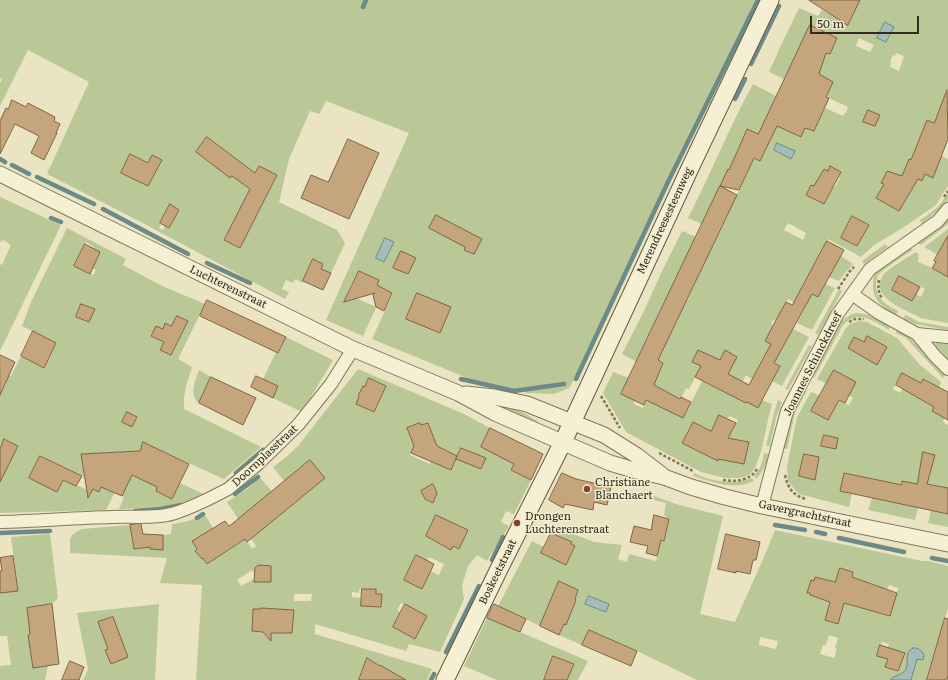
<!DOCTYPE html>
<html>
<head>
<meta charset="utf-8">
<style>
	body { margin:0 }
	#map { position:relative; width:948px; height:680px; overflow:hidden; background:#eae4c2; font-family:Literata,serif }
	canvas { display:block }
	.scale { position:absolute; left:810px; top:16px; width:109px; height:18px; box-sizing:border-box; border:2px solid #332b1e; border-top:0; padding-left:5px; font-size:12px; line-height:14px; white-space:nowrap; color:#332b1e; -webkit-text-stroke:3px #f2edd1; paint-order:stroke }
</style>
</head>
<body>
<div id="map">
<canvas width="948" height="680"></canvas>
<div class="scale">50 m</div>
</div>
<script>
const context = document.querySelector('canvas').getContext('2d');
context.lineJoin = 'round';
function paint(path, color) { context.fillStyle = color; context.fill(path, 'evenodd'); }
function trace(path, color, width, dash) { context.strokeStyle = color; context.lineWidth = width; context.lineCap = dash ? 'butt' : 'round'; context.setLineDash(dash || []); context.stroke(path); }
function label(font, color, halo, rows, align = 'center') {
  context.font = font + ' Literata,serif'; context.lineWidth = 3; context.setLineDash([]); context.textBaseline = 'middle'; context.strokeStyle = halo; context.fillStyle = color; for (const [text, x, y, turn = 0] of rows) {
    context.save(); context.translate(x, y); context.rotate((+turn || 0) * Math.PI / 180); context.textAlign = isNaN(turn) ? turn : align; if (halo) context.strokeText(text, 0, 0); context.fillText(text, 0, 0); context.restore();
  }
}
const green = new Path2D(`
	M0,0H756L579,371L569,388L554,394L528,393L482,384L372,339L393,293L377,285L379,280L359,271L350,287L349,289H350L347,294L376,307V308L363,336L326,320L409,133L326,101L319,114L310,111L289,159L279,202L337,230L345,243L331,273L321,269L323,264L313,259L303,281V283L295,279L293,283L286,280L282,289L289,292L285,299L139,221L47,174L89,82L28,50L0,106V83L2,79L0,78ZM207,137L255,173L259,166L277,175L240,248L224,240L250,189L232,176L230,178L196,152ZM152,155L162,160L148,186L122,173L148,163ZM170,205L179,210L169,228L165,226L163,230L159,228L161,224L160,223Z
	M860,0H948V88L939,112L948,115V133L940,131L942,126L929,121L917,147H916L906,175L922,181L925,174L933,178L941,156L948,159V186L936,205L901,229L874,245L861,257L828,239L801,288L818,297L825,284L835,288L812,330L797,323L805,308L788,299L776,320L774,319L771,324L773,325L765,341L782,349L793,329L809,337L782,386L772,381L780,366L763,358L752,379L746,375L736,394L762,400L772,404L768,420L761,452L755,468L750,474L744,477L738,478H725L701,472L626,432L603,393L613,372L629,378L635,400L634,404L643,408L663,363L641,353L637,362L622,354L643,313L662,271L682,231L696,237L706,260L726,218L702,224L688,218C711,174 729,127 753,84L776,96L766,118L800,137L805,128L814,131L825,108L843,116L844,113H846L848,107L829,98L827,95L819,74L820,71L794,59L784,79L769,72L782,43L799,8L818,16L822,10L849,23ZM810,25L837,38L830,54L822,51ZM859,38L874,45L870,52L856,46ZM896,53L904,56L899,71L890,67L891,63L890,62L893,55L895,56ZM747,129L763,137L760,161L737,151ZM830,167L841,172L839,177L840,178L835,187H834L831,191L816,183L824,169L828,171ZM734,168L747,174L735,199L718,192L728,169L732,171ZM887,171L911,190L899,211L876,198L884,184L881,182ZM811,185L829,194L824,204L806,195ZM852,216L869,225L857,246L841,238ZM788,223L806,233L803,240L784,230ZM680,271L697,279L687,301L670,293ZM660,311L678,319L667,341L650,333ZM699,369L707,372L683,418L674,413L686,388L689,389L699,370ZM726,374L719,389L706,383V382ZM719,415L727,419L730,416L738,420L729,436L713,428ZM700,425L711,431L704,454L682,443L690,426L697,429ZM727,437L749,442L744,464L722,459Z
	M948,193V200L943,206L922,224L920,220C933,212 940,206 948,193Z
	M0,197L61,225L0,351V264L2,265L11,245L3,240L1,242L0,241Z
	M948,219V224L921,245L917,243Z
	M67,228L126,259L123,265L162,286L205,304L178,359L192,367L186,386L184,398V409L261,447L224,479L144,443L130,474L138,478L159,483L156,491L172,499L180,483L203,494C194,499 184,503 173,505C156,509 137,508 119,509L124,497L122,496L120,482L106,510L0,513V482L4,475L1,473L18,446L5,439L0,450V392H2L6,383L0,380V371L11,376L21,356L44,368L56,343L22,326L31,302ZM86,242L95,248L94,249L92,268L96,270L93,275L74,266ZM81,304L94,309L89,322L76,317ZM166,324L179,338L171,355L160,350L164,342L150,336L152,332L153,333L163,329ZM127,412L137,417L132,427L123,422ZM117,452L99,492L93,489L91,492L77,485L76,486L63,480L57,492L29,478L40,456L85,477L82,454Z
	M948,229V242L938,255L924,247Z
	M885,244L888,247L864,264L862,261Z
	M909,248L913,250C905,255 881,270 877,277C877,279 877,281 876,283C875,299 887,305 898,311L896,315C884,308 872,300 873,284C873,279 874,274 878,270C885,262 900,255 909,248Z
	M916,252L919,255L918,262L932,268L945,275L948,270V323C939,321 929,320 921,318C916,316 911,313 907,311C894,305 871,293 883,275C888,269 908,257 916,252ZM899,276L925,289L921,297L916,294L892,290Z
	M841,256L853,264L845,273L839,281L829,277Z
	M839,289L842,291L818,335L815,333Z
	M858,313L869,315L890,326L889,330C872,320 859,309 843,325L814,378L811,376L842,320L852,314Z
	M906,315L919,322L948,327V330L915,324L903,318Z
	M859,321L867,322L897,338L919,364L941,382L939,387L923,379L914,395L934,407L932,411L945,418L943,422L948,425V488L931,484L930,487L902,481L899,497L902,504L918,508L915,520L868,510L872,498L890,483L845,473L841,491L852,493L849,507L799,494L795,490L788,481L787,467L797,417L811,392L820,396L811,411L828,420L839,400L849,405L853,398L849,395L855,382L835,370L827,384L817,379L846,328L850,324ZM867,336L887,347L877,365L848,348L854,337L864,342ZM902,373L909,377L900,393L893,389ZM824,435L838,438L836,449L821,446ZM804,454L819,457L814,479L799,476Z
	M897,330L907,335L945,375L943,378L906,338L896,333Z
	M286,337L333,360L302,412L273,398L263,379L276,352L279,353Z
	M936,341L948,343V359L935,345Z
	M809,345L812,346L788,390L785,389Z
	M358,369L464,414L490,428L483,443L514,464L511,470L531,480L514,514L506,511L501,522L509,526L487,561L477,555L468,566L462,586L464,599L440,652L409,644L406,651L315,624V634L432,669L427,680H394L397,675L367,658L359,680H196L202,585L160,583L167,558L70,553V539L73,534L82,529L130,525L134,549L150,547V549L163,550V535L171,534L172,524C184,523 194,519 205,515L213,528L192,541L197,549L196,551L202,559L203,558L207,564L243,541L245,538L252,549L256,546L227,502L247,489L260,478L272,491L259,532L324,478L296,472L284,481L273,467L285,458L298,446ZM369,378L386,386L374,412L356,404L359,397L358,396L363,387H364ZM420,423L421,425L428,423L437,446L457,456L461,448L486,458L481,469L456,459L451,470L431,461L430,464L410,455L414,446L407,428ZM433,484L437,493L433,502L425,499L421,491ZM436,515L468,530L459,549L446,543L444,546L426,536ZM416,555L427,561L429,557L444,564L439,575L430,571L422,588L404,580ZM252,570L257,577L247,583H246L241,586L237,580ZM359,589H370V593L382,594L381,607L362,606V598L352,597V592L359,593ZM294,594H312L311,601H294ZM401,603L427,616L415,639L393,627L401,612L397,610ZM253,609L294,611L292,633H271V637L268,638L263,632L252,631Z
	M199,370L211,377L199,403C189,396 195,380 199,370Z
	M804,388L807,390L795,413L787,449L783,448L790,418Z
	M778,400L782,402L776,418L770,446H766L774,413Z
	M501,405L522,412L539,422L529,421L499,407Z
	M764,453L768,454C767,464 763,471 756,479L754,475C761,469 763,461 764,453Z
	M694,473C713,482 733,485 752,478L754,481C734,491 713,482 693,476Z
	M651,495L679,505L723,516L700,614L735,622L764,557L775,530L922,561H928L948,566V608L935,652L934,665L931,664L927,680H697L637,651L589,630L582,645L559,635L564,624H566L576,600L575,599L578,590L560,582L540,626L498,606L532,541L544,547L542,553L566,565L575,546L571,544V542L561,537L556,536L560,529L594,542L622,545L618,559L627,562L629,554L656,561L661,540L664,541L669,519L664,515L666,503L650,499ZM840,568L853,572L838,624L825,620L833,603L810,595V593L807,592L811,580L837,583ZM868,583L887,589L889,585L898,588L890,616L861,608ZM829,635L838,638L835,648L837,649L834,658L820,654L823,645H826ZM760,637L778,641L776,649L759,645ZM882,642L889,644L884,658L877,655ZM891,649L905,653L898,671L885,667Z
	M931,510L948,514V527L928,523Z
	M50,534L58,598L52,604L27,608L30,634L28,635L33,668L48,666L45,680H0V666L11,665L7,636H0V593L18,590L11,537Z
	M159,604L155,680H83L88,669L77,613Z
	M487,618L588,661L578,680H567L573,664L553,656L544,680H497L464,666Z`);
const water = new Path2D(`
	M885,22L894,27L886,42L877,38Z
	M777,143L795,151L791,159L774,150Z
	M385,238L394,242L384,262L376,258Z
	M589,596L609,604L606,612L585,604Z
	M913,648C918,647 922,651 924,655L923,660L917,659L911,680H890C894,675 903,675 906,669C909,661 904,653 913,648Z`);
const stream = new Path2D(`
	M363,7L366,0
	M751,64L779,6
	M735,99L745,79
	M0,159L5,162
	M12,165L29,174
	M37,177L94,204
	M103,209L188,254
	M51,218L61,222
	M207,263L250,283
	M461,379L514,391L564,384
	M576,379L668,182L758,0
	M236,473L263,450
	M235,494L258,477
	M135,511L161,509L181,505
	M197,518L203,514
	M775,525L805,530
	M816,532L825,534
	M0,533L50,531
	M839,538L904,552
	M932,558L948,561
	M492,560L503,537
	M446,652L479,586
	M431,680L434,674`);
const building = new Path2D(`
	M809,0H860L848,25Z
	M810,25L837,38L830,54L826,53L819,74L833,82L826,97L829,98L814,131L805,128L801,137L777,126L760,161L754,158L739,190L720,186L728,169L729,170L747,129L758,134Z
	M947,90L948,139L933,178L925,174L922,181L918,179L899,211L876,198L884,184L881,183L887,171L902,176L909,159L911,160L927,120L934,123Z
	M12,100L26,107L28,103L55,117L54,121L60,124L56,133H57L44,160L31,153L39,136L15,124L0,154V121L6,108L8,109Z
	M868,110L880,115L875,126L863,122Z
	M207,137L255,173L259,166L277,175L240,248L224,240L250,189L232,176L230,178L196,152Z
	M348,139L379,153L349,219L301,198L311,175L328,182Z
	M130,154L148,163L152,155L162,160L148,186L121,173Z
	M830,166L841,172L824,204L806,195L811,185L814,186L824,169L828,171Z
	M720,186L737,195L658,360L663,363L654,385L680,399L681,397L691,402L683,418L646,400L644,405L621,394Z
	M170,204L179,210L169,228L160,223Z
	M436,215L482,239L474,254L464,250L465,247L429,228Z
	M852,216L869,225L857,246L841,238Z
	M948,236V277L932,268L936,262L934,261Z
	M827,241L844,250L818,297L812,294L774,363L780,366L758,408L747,402L746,403L695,377L701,366L692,362L698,350L720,360L725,350L737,357L728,374L749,385L771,344L765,341L776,320L786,302L792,305Z
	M85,244L100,252L90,274L74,266Z
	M401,251L416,258L408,274L393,268Z
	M313,259L323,264L321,269L331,273L323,290L303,281Z
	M359,271L379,280L377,285L392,293L384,311L376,307L373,295L375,293L344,302Z
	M899,276L920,287L912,301L892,290Z
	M417,293L451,307L440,333L406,319Z
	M207,300L286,337L278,353L200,316Z
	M81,304L95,309L89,322L76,317Z
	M177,316L188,321L171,355L160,350L164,342L151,336L156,326L163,329L165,323L171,326Z
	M33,331L56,343L44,368L21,356Z
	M867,336L887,347L877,365L848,348L854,337L864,342Z
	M0,355L15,362L0,395Z
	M834,370L856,382L845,403L839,400L828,420L811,411Z
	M902,373L921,383L923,379L948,392V420L932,411L934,407L896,385Z
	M256,376L278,386L273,398L251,387Z
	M211,377L256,398L243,425L199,403Z
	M369,378L386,386L374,412L356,404L359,397L358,396L363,386L364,387Z
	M127,412L137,417L132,427L122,422Z
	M719,415L736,423L728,438L749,442L744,464L718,459V461L682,443L693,422L711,431Z
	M420,423L421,425L428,423L437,446L457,456L451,470L411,453L414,446L407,428Z
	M490,428L543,454L531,480L511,470L514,464L481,447Z
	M824,435L838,438L836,449L821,446Z
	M4,439L18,446L0,482V450Z
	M143,442L189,464L172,499L156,491L157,487L132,475L122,496L101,487L99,492L93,489L88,498L81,454L140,451Z
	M461,448L486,458L481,469L456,459Z
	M923,452L935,455L927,484L948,488V514L840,491L844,473L902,485V481L917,484Z
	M804,454L819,457L815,480L799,476Z
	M40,456L82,476L76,486L63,480L57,492L29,478Z
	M310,460L325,478L247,542L245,539L207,564L203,558L202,559L195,551L197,549L192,541L225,521L229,526Z
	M562,473L576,479L611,487L607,505L594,502L593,510L565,504L563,508L549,500Z
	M433,484L437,493L433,503L425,499L421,491Z
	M436,515L468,530L459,549L453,546L451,550L426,536Z
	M654,515L669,519L664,541L661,540L657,556L646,553L648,546L630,542L634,526L651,530Z
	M141,524L143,534L163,535V550L150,549V547L134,549L130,525Z
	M551,533L572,542L571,544L575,546L566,565L541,553Z
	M726,534L760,542L756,560H753L750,574L736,571V573L718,569Z
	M416,555L434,564L422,589L404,580Z
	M13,556L18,591L0,593V571H2L0,558Z
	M259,565L271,566V582H254L255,568Z
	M840,568L853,572L852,577L897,593L890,616L844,603L838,624L825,620L830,602L810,595V593H807L811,580L814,581L815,577L835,582Z
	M559,581L578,590L575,599L576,600L566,625L564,624L559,635L540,626Z
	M362,589H376V594H382L381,607L361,606Z
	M52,604L59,664L33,668L28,635L30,634L27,608Z
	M405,604L427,616L415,639L393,627Z
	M494,604L526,619L520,632L487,618Z
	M261,608L294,610L292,633H271V641L263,632L252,631L253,609H260Z
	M113,617L128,657L111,664L105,650L108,649L98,622Z
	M945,618L948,619V675L947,680H927Z
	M589,630L637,651L631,666L582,645Z
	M880,645L905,653L898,671L885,667L888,659L877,656Z
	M553,656L574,664L567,680H544Z
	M367,658L380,666V665L406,680H359Z
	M70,661L84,667L79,680H62Z`);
const path = new Path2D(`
	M944,197L948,191
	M879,280C878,287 878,292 882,298
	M838,289L850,271L854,267
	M849,322L855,319H864
	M601,396L620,428
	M659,453L693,471
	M785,475C788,488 792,495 806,499
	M723,480C735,482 750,481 757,469`);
const minor = new Path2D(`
	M852,294L879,313L917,334L935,356L948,369
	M917,334L948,337
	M762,506L787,411L837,315L870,269L938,221L948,209
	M0,522C37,521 74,518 111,517C130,516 157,519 175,513C193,507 211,498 228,489L258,464L298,425L331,384L353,349`);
const tertiary = new Path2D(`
	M0,174L353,349L458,393L495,413L610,463L637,471L664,477L691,487L725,497L762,506L948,544
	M466,394L494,397L527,404L604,435L636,455L662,475`);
const secondary = new Path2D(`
	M445,680L499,569L563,442L691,166L770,0`);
const markers = [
	[587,489,4,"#8c3d30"],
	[517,523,4,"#8c3d30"]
];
const streetNames = [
	["Merendreesesteenweg",665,221,-65],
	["Luchterenstraat",228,287,26],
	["Joannes Schinckdreef",813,364,-63],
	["Doornplasstraat",265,456,-43],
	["Gavergrachtstraat",805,514,12],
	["Boskeetstraat",498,572,-64]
];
const poiNames = [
	["Christiane",595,483],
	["Blanchaert",595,496],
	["Drongen",525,517],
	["Luchterenstraat",525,530]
];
paint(green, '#bac797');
paint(water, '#a4bdb9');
trace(water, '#6c8a87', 1);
trace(stream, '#6c8a87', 4.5);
paint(building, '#c5a57b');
trace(building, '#7f6443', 1);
trace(minor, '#82765b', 14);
trace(tertiary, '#82765b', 17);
trace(secondary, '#64573e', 19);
trace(path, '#82765b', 2.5, [3, 2]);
trace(minor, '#f5f0d4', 12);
trace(tertiary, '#f5f0d4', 15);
trace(secondary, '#f5f0d4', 17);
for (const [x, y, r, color] of markers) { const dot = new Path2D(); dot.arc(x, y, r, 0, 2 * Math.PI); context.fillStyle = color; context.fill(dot); trace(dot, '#f2edd1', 1.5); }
label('11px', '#332b1e', '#f2edd1', streetNames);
label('11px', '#332b1e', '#f2edd1', poiNames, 'left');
</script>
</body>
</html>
